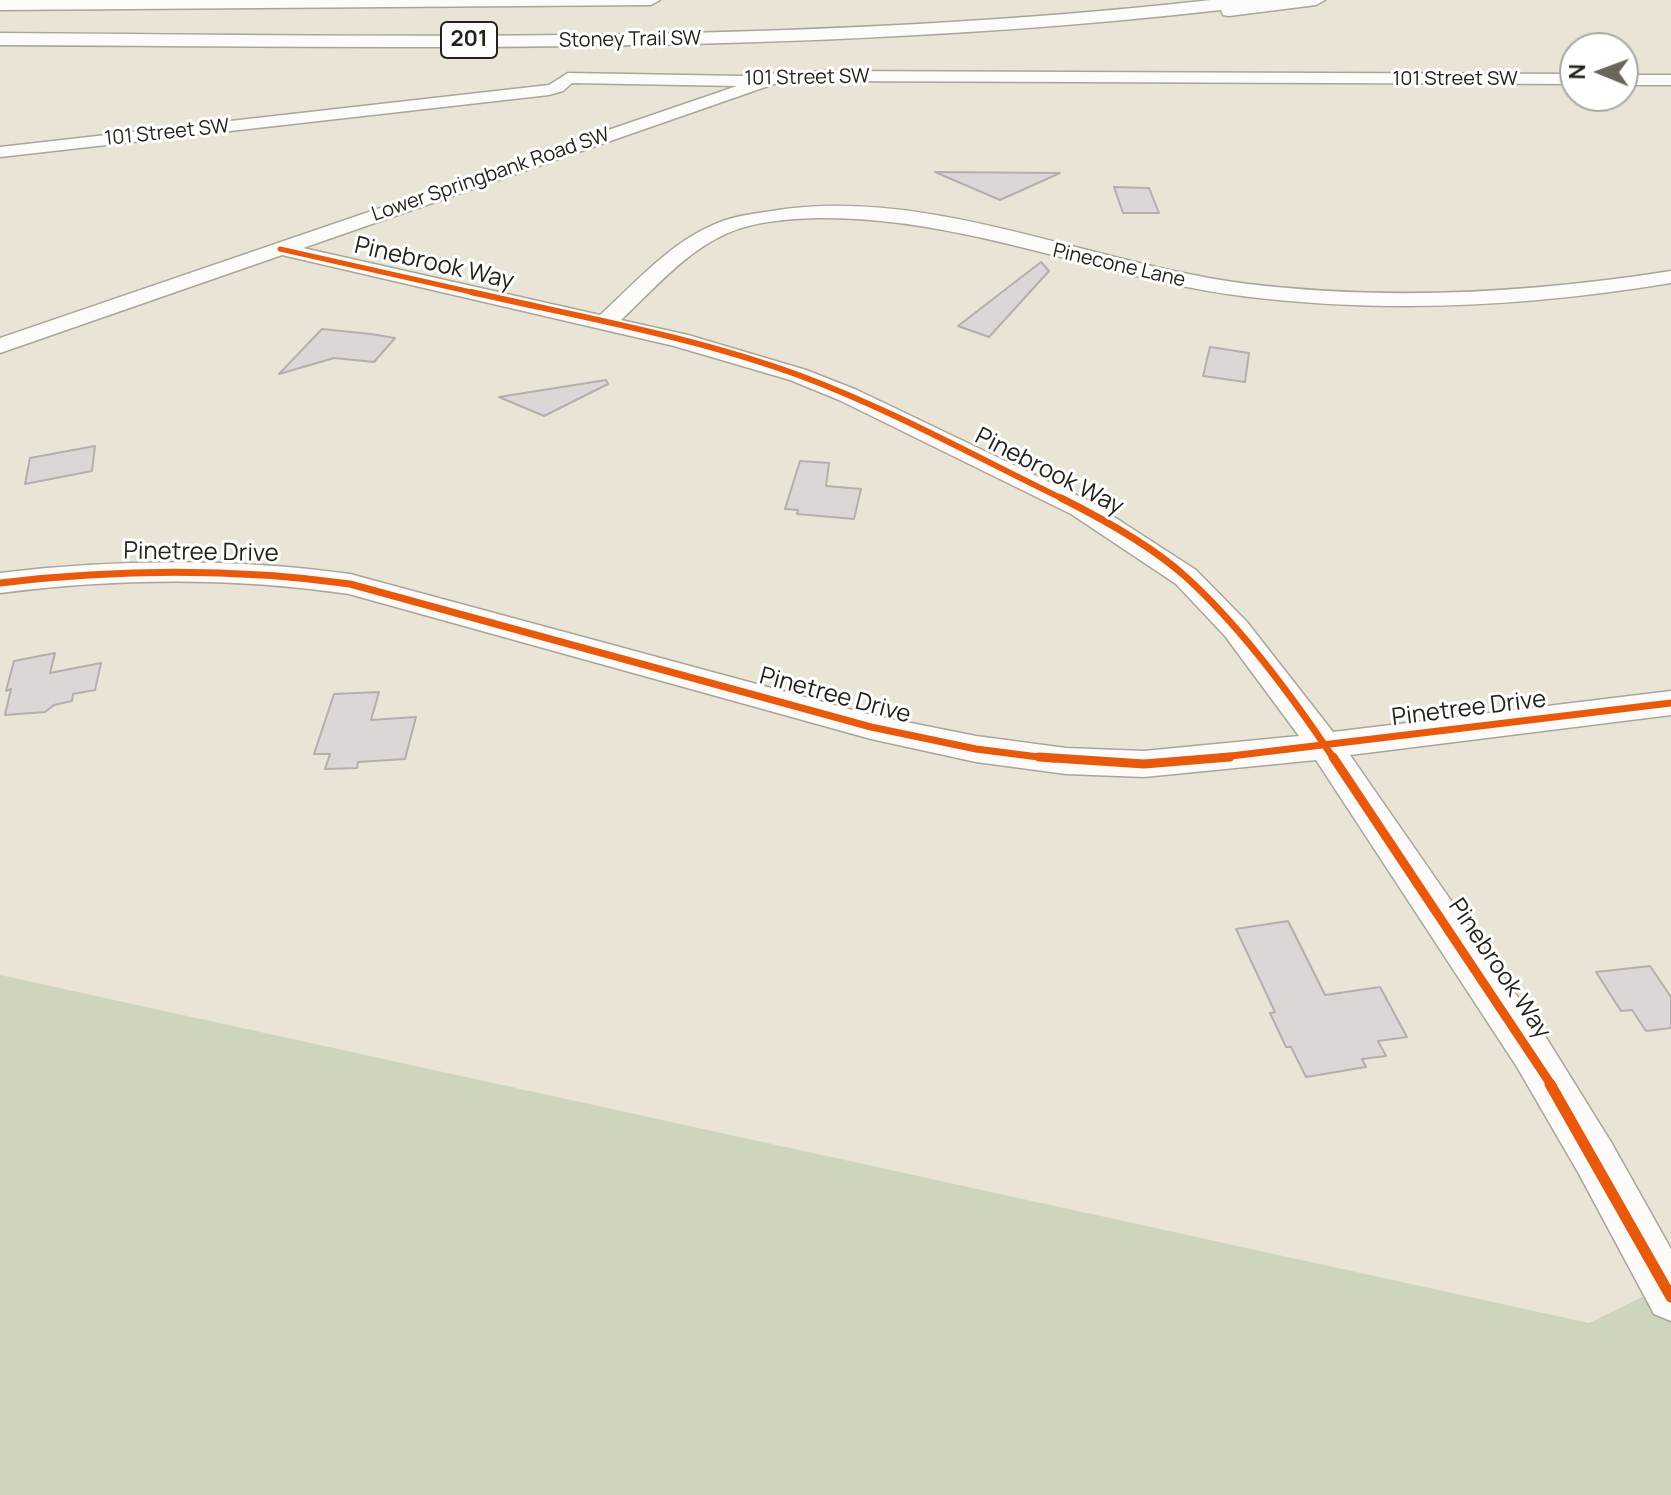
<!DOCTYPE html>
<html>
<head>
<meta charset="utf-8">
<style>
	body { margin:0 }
	#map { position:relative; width:1671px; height:1495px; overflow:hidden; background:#e9e4d6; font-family:Manrope,sans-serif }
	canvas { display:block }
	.north { position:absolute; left:1559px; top:32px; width:80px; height:80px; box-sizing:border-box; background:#fff; border:2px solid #a8a7a3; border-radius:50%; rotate:271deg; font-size:22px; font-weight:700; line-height:32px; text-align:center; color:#262219 }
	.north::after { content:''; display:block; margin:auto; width:28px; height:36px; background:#6a665b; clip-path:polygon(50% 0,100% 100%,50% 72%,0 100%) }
</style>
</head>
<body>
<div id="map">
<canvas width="1671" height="1495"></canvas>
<div class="north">N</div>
</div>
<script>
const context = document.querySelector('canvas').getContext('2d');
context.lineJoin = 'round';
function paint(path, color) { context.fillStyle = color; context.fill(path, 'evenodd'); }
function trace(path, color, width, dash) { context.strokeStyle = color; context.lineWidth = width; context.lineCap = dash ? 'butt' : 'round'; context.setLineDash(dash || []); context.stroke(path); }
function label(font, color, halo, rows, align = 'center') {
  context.font = font + ' Manrope,sans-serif'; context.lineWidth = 6; context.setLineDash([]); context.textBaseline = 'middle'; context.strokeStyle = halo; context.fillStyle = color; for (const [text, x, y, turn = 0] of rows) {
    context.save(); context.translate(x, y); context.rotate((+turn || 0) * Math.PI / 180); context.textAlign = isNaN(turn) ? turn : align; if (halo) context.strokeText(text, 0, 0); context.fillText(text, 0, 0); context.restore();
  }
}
const green = new Path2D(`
	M0,975L1589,1323L1671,1283V1495H0Z`);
const building = new Path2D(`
	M935,172L1060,173L1000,200Z
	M1114,187L1149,188L1159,213H1123Z
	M1041,262L1049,271L989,337L958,326Z
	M322,329L371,334L395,338L374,362L334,358L279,374Z
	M1210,347L1249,353L1245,382L1203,376Z
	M606,380L608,384L544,416L499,397Z
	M95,446L92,471L25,484L30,458Z
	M800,461L829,463L826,486L861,489L854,519L797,514L798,510L785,509Z
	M55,653L50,673L101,663L95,690L73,694L72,701L54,705L45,712L5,715L11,689L6,691L14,661Z
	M379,692L371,720L416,717L405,759L358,762L357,768L325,769L330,754H314L334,694Z
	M1288,921L1325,995L1380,987L1407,1037L1378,1041L1386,1056L1362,1059L1366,1067L1306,1077L1291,1047H1286L1270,1013L1275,1012L1236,929Z
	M1650,966L1671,997V1028L1646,1031L1632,1010L1621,1011L1596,972Z`);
const minor = new Path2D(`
	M825,71L1575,74V84L825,81L774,84L303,248L600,315C635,283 669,244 713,225C732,216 752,214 772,211C929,185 1093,265 1248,284C1390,301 1531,293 1671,271V283C1531,306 1391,314 1250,297C1104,280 966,216 817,218C789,219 755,221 728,233C686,251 654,289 621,320L688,335L806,370L857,390L1091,502L1196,570L1247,622L1333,732L1671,691V715L1350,755L1547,1039L1611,1142L1671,1249V1321L1654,1314L1579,1174L1517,1067L1316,760L1144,777L1066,774L976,762L871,739L349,594C232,577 117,578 0,593V573C118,559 233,558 350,574L871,715L976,736L1066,748L1144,751L1299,736L1225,636L1176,584L1071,514L839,400L790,380L674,346L282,255L0,353V338L737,86L572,83L563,91L549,95L0,157V147L549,85L568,73L744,76L752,81L772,74Z
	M1623,75H1671V85H1623Z`);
const motorway = new Path2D(`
	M0,0H660L651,5L0,10Z
	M1211,0H1325L1316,5L1229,16L1223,15L1221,10C815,56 408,47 0,45V33C404,36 808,45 1211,0Z`);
const cyclewayFar4 = new Path2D(`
	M280,249L480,294`);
const cyclewayFar3 = new Path2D(`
	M471,292C581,317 695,337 801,376C892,410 978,458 1065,500`);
const cyclewayFar2 = new Path2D(`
	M1061,498C1101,518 1153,547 1186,577C1240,626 1294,699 1334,759
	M0,583C118,569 233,568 350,584L871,727L976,749L1054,759
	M1206,759L1671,703`);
const cyclewayFar1 = new Path2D(`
	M1039,757L1144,764L1230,757
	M1333,757L1552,1086`);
const cycleway = new Path2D(`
	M1550,1084L1671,1297`);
const farStreetnames = [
	["Stoney Trail SW",630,40,-1],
	["101 Street SW",807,78,-1],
	["101 Street SW",1455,79],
	["101 Street SW",167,133,-6],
	["Lower Springbank Road SW",491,175,-19],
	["Pinecone Lane",1119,266,13]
];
const shields = [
	[469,40,56]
];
const shieldNames = [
	["201",469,40]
];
const streetNames = [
	["Pinebrook Way",434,264,13],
	["Pinebrook Way",1049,472,27],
	["Pinetree Drive",201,553,1],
	["Pinetree Drive",835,696,15],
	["Pinetree Drive",1469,709,-7],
	["Pinebrook Way",1499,969,56]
];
paint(green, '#cdd5be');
paint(building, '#ddd6d6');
trace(building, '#b4afad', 2);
trace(minor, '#a9a59a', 3);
trace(motorway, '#a9a59a', 3);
paint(minor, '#fcfbf9');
paint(motorway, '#fcfbf9');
trace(cyclewayFar4, '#e8590c', 5);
trace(cyclewayFar3, '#e8590c', 6);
trace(cyclewayFar2, '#e8590c', 7);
trace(cyclewayFar1, '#e8590c', 9);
trace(cycleway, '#e8590c', 11);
label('20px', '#262219', '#fff', farStreetnames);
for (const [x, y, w] of shields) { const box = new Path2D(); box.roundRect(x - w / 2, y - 18, w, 36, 6); context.fillStyle = '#fff'; context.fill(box); trace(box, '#262219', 2); }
label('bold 22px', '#262219', null, shieldNames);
label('24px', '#262219', '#fff', streetNames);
</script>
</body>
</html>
